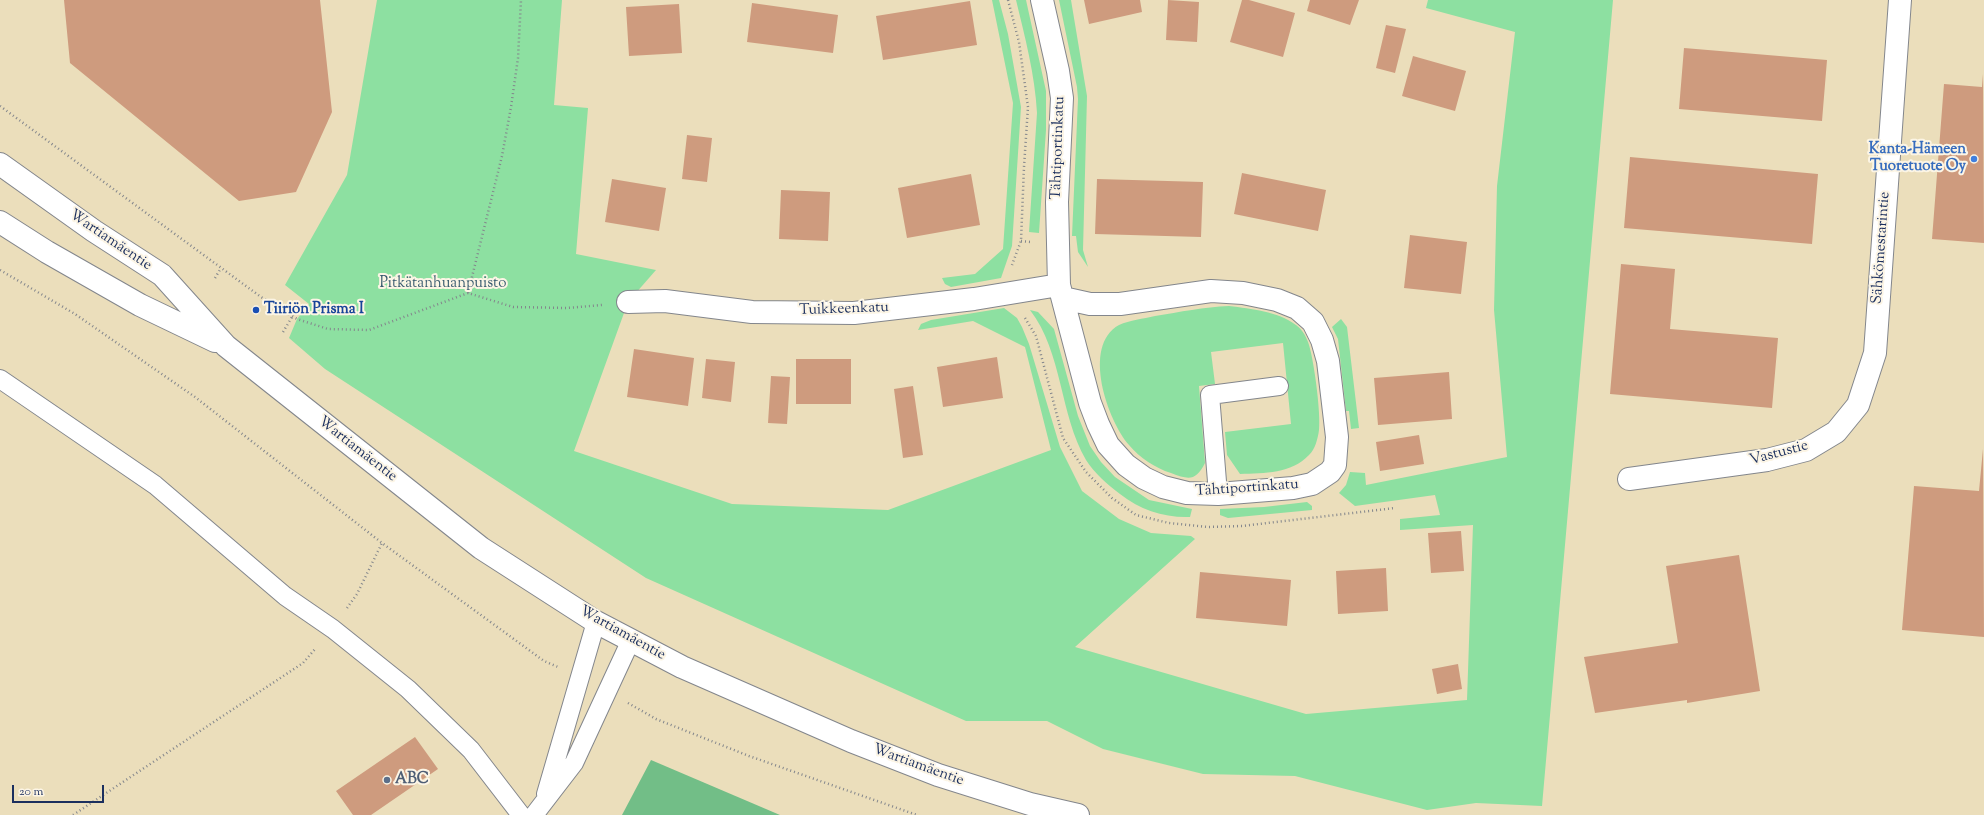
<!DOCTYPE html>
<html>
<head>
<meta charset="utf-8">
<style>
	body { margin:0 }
	#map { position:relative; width:1984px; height:815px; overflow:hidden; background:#ebdebb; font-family:"Sorts Mill Goudy",serif }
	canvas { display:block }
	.scale { position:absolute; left:12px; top:785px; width:92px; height:18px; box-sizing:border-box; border:2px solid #1b2f5e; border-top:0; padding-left:5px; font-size:12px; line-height:14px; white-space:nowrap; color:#1b2f5e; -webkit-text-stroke:3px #fcf5e5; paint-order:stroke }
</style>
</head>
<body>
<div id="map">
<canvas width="1984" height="815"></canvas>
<div class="scale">20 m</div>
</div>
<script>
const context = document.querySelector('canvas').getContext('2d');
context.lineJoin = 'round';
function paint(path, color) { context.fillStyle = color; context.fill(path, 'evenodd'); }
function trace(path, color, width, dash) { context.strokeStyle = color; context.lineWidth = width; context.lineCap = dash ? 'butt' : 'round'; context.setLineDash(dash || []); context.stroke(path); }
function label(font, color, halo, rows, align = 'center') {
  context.font = font + ' "Sorts Mill Goudy",serif'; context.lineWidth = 4; context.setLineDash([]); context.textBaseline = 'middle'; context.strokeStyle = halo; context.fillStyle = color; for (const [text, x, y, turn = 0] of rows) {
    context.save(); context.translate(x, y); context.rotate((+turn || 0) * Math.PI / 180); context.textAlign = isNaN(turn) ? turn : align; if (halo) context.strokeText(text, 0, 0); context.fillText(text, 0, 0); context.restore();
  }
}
const green = new Path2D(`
	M377,0H562L554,105L588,108L576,254L656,270L628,302L574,451L732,504L888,510L1051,450L1025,347L973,321L918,330L921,324L931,320L1004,308L1017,318L1022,327L1029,344L1060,447L1082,491L1119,519L1151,533L1191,536L1195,539L1075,647L1306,714L1467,700L1473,525L1400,530V519L1440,515L1435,495L1355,506L1339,493L1346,485L1350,472L1365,473L1366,485L1507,457L1494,310L1497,186L1515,32L1426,8L1428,0H1613L1542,806L1476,803L1427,810L1295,776L1203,774L1103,749L1047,721H966L646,578L325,369L289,338L297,319L309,304L285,285L347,175Z
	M992,0H999L1008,34L1021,107L1012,246L1001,278L951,287L945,284L942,278L975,274L1003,249L1013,103Z
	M1016,0H1026L1046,91V130L1039,233L1029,232L1037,113C1035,75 1025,37 1016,0Z
	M1059,0H1071L1087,96L1083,250L1088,267L1078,252L1076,236H1072L1078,99L1077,87Z
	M1229,306C1252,309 1277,311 1296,325C1303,330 1307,338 1309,345C1314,361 1321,413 1319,430C1318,438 1315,450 1309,455C1291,474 1265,473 1240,474L1227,455L1225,432L1291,424L1283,343L1211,352L1215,384L1199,386L1205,463C1196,481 1189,480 1171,473C1155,468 1140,458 1129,445C1108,421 1081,346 1119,325C1130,320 1143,319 1155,316C1180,312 1204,307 1229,306Z
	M1030,310L1038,312L1054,329L1078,416L1090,446L1101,462L1115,477L1149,500L1192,509L1190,517C1165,518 1140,510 1120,494C1108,485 1094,473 1086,460C1059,413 1063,353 1030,310Z
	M1341,319L1347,327L1359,428L1351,429L1349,411H1346L1338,339L1332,327Z
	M1307,502L1312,506V510L1228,518L1220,515V509L1264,507Z`);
const forest = new Path2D(`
	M651,760L780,815H622Z`);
const building = new Path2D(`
	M64,0H320L332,112L296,192L239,201L70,63Z
	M1084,0H1140L1142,12L1089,24Z
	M1168,0L1199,2L1197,42L1166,40Z
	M1242,0H1249L1295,13L1283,57L1230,42Z
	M1310,0H1359L1350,25L1307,11Z
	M970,1L977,45L883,60L876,16Z
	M752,3L838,15L833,53L747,42Z
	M679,4L682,53L629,56L626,7Z
	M1386,25L1406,29L1395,73L1376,68Z
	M1684,48L1827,60L1822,121L1679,109Z
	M1413,56L1466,71L1455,111L1402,96Z
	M1983,74L1984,243L1932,239L1944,84L1982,87Z
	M687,135L712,138L707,182L682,179Z
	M1630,157L1818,174L1812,244L1624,228Z
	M1242,173L1326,190L1318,231L1234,214Z
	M971,174L980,225L907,238L898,188Z
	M612,179L666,188L659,231L605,222Z
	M1097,179L1203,182L1201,237L1095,234Z
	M781,190L830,192L828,241L779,239Z
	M1410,235L1467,242L1461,294L1404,288Z
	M1621,264L1675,269L1670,329L1778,338L1772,408L1610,394Z
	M634,349L694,358L688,406L627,397Z
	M997,357L1003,398L943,407L937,367Z
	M706,359L735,362L731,402L702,398Z
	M796,359H851V404H796Z
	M1449,372L1452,419L1378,425L1374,378Z
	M771,376L790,377L787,424L768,423Z
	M913,386L923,455L903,458L894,389Z
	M1419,435L1424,464L1380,471L1376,442Z
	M1983,449L1984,637L1902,630L1914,486L1979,491Z
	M1461,531L1464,571L1431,573L1428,533Z
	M1739,555L1760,691L1687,703V700L1595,713L1584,657L1678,643L1666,566Z
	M1386,568L1388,611L1338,614L1336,571Z
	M1200,572L1291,580L1287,626L1196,618Z
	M1458,664L1462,689L1437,694L1432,669Z
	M415,737L438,769L371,815H353L336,791Z`);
const path = new Path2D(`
	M1008,0L1019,42L1028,107L1024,167L1021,241L1012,265
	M0,106L261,297L297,319L328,329L369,330L468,293L513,307L567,308L602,305
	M1021,241L1031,242
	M0,270L75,314L195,397L382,543L544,661L558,667
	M215,278L221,268
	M468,293L502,156L511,107L518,58L521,0
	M1025,318L1036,336L1063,438L1086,472L1112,498L1136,515L1169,523L1208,527L1242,526L1395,508
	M283,332L292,317
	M347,608L357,594L382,543
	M628,703L656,719L749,756L917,815
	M73,815L303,663L316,648`);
const lane = new Path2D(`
	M0,379L155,485L285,596L333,629L408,689L471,750L521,815
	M1218,494L1210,395L1279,386
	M546,794L596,622
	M534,815L574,763L631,640`);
const street = new Path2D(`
	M1042,0L1058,71L1062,98L1057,202L1059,285L1070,327L1090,403L1098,424L1108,445L1126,465L1144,478L1163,487L1187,493L1218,494L1293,488L1312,484L1330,472L1335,465L1337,437L1328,361L1322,340L1313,322L1297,308L1277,300L1243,293L1211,291L1120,304H1090L1063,298
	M628,302L665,301L752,312L854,313L974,299L1059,285
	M1629,479L1767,460L1806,450L1836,432L1858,405L1875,353L1900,0`);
const secondary = new Path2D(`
	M0,164L94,231L162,275L226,346L481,548L596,622L682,667L851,741L938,775L1030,804L1078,815
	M0,222L47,252L140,305L215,341`);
const markers = [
	[1974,159,4,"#3f7fe0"],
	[256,310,4,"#1a4fb4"],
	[387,780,4,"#5c6f8a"]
];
const streetNames = [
	["Tähtiportinkatu",1059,148,-88],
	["Wartiamäentie",110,241,34],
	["Sähkömestarintie",1882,248,-86],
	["Tuikkeenkatu",844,310,-2],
	["Wartiamäentie",357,450,38],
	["Vastustie",1779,454,-15],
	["Tähtiportinkatu",1247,489,-4],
	["Wartiamäentie",622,634,29],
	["Wartiamäentie",918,766,20]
];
const shopNames = [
	["Kanta-Hämeen",1966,150],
	["Tuoretuote Oy",1966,167]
];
const parkNames = [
	["Pitkätanhuanpuisto",443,284]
];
const transitNames = [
	["Tiiriön Prisma I",264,310]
];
const serviceNames = [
	["ABC",395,780]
];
paint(green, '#8de0a1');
paint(forest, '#72be87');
paint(building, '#ce9b7e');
trace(lane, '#83868c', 20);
trace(street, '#83868c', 24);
trace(secondary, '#83868c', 24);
trace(path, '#83868c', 2.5, [1, 3]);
trace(lane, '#fff', 18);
trace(street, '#fff', 22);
trace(secondary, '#fff', 22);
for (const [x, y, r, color] of markers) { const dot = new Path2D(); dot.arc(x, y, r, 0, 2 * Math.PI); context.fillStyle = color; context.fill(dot); trace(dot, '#fcf5e5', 1.5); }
label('15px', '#1b2f5e', '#fcf5e5', streetNames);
label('bold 15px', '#366cbe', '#fcf5e5', shopNames, 'right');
label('15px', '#385b6f', '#fcf5e5', parkNames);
label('bold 15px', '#164399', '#fcf5e5', transitNames, 'left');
label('bold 15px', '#4e5e75', '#fcf5e5', serviceNames, 'left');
</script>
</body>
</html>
